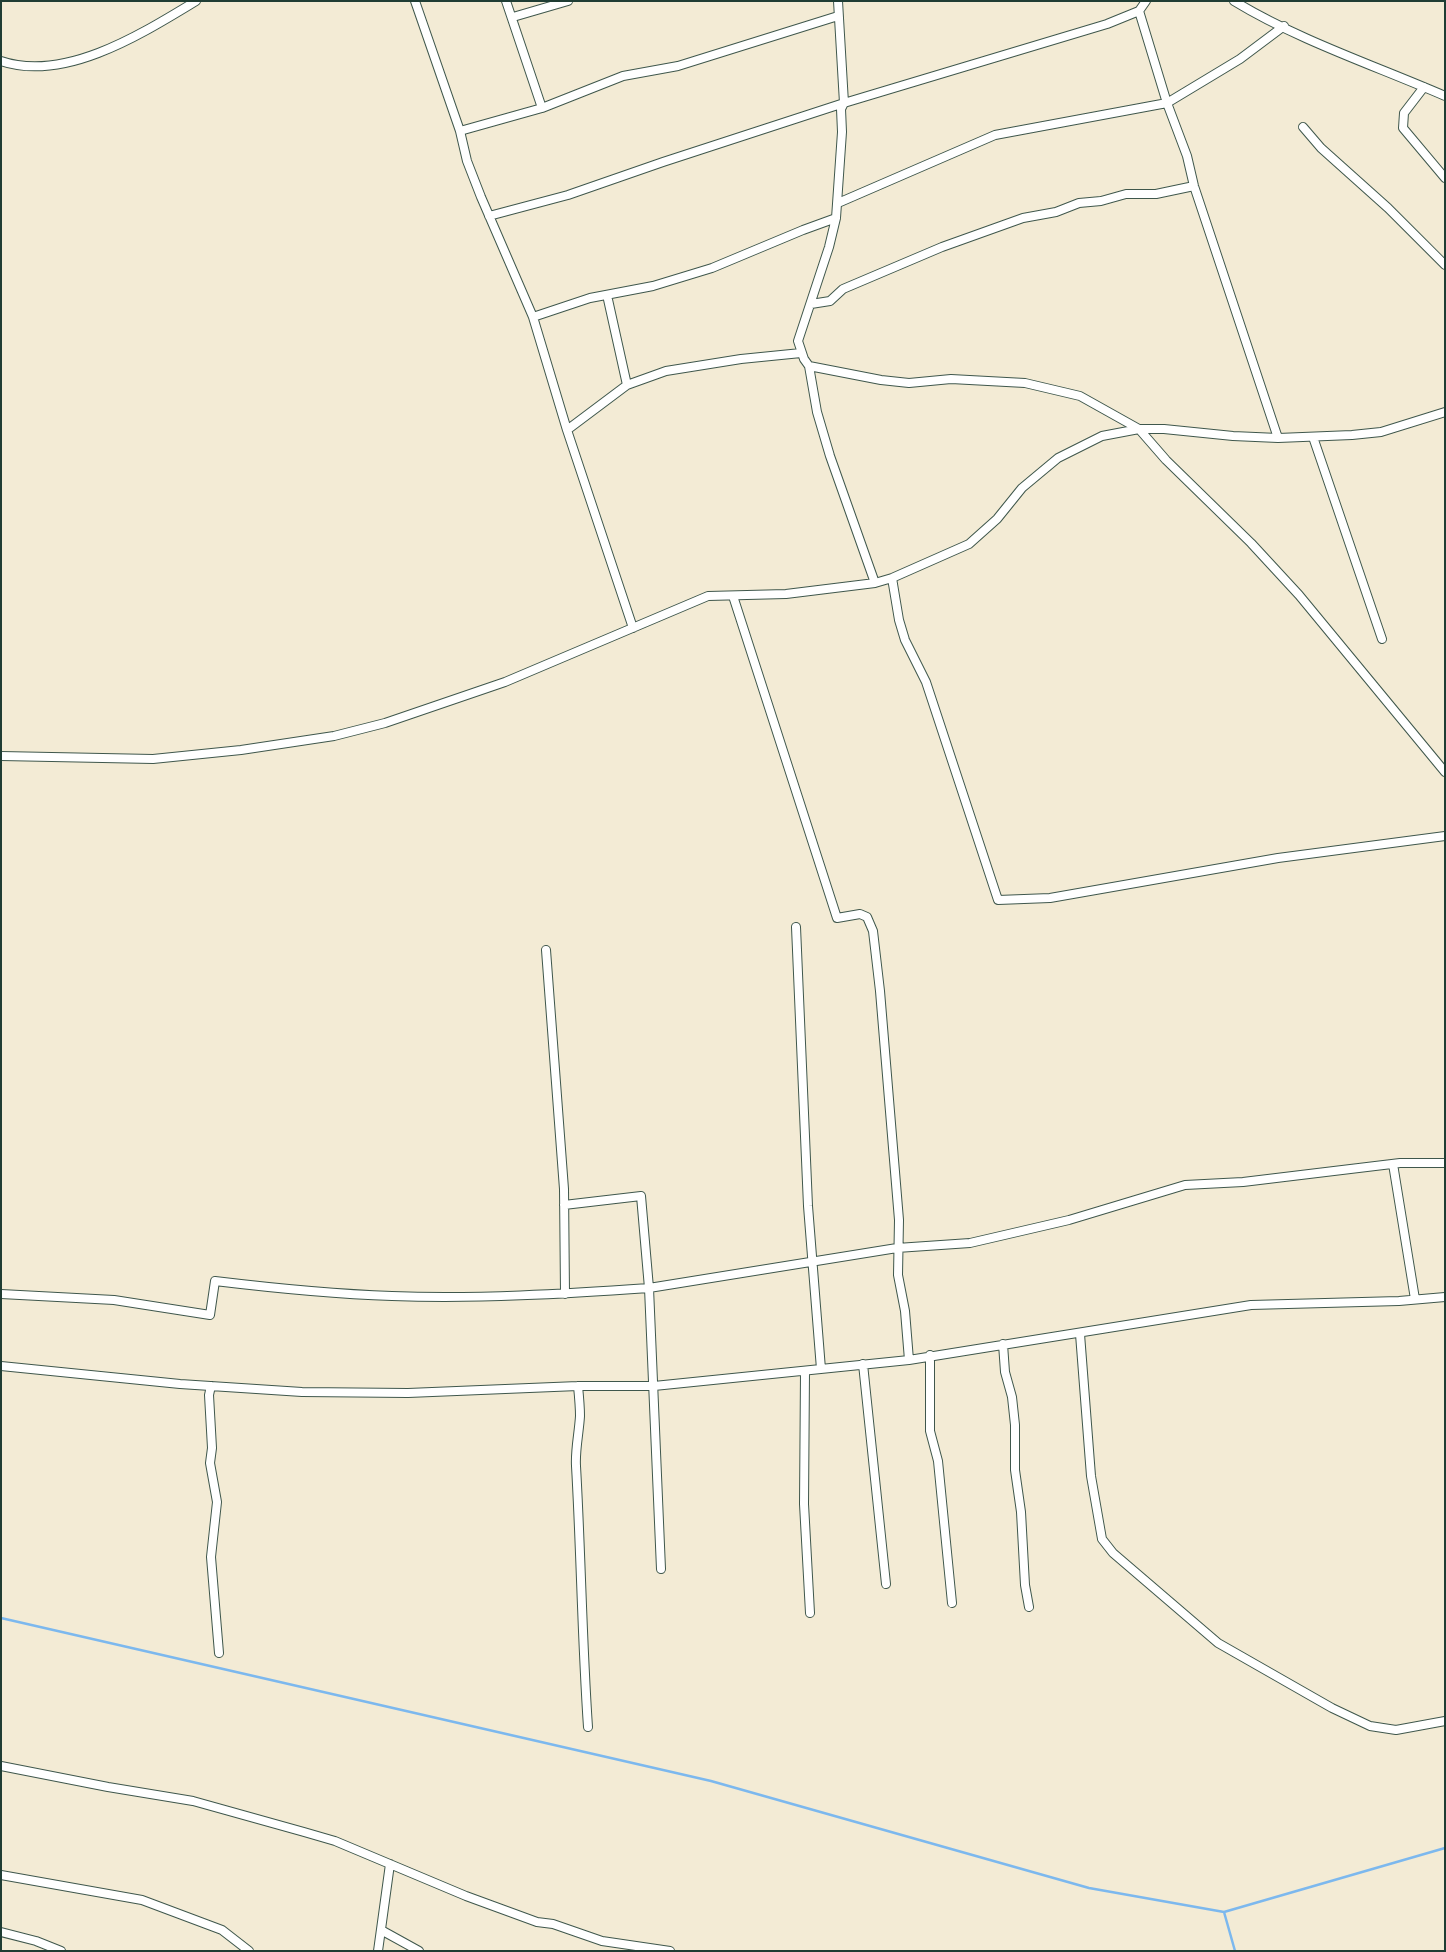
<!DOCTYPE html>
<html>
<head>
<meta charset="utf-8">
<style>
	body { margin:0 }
	#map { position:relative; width:1446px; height:1952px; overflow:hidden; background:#f3ebd5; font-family:Dekko,sans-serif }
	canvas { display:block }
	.frame { position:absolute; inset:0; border:2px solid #1f3d34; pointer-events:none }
</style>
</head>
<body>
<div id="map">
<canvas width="1446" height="1952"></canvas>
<div class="frame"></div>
</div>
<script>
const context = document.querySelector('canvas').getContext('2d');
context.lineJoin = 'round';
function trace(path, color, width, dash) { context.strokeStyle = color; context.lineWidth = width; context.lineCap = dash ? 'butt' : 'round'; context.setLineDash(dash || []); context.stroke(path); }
const stream = new Path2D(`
	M1,1618L711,1781L1089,1888L1224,1912L1445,1848
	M1224,1912L1235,1951`);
const street = new Path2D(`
	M415,1L460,131
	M506,1L542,108
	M838,1L844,103L841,109L842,132L836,218L829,247L798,341L804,359L809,366L881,380L909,383L951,379L1025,383L1080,396L1139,429L1166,460L1251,543L1299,595L1445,772
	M1234,1C1298,40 1376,66 1445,96
	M1139,11L1167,103L1187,156L1194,186L1278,438
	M513,17L568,1
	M1,61C65,83 143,33 196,1
	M1424,87L1404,113L1403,128L1445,178
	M1303,127L1321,148L1388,208L1445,265
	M838,203L995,135L1167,103L1240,59L1284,26
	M489,216L568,195L663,162L844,103L1107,24L1139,11L1146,1
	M607,295L627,385
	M811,304L830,301L843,289L942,247L1023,218L1056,212L1079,203L1101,201L1126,194H1156L1194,186
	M533,317L590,298L653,286L712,268L803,230L836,218
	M809,366L817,412L830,456L875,583
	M567,430L627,385L666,371L741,359L801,353
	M1313,437L1382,639
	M892,578L899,620L905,640L926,682L998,900L1050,898L1278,858L1445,836
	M733,596L837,918L860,914L867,917L873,931L880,991L899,1220L898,1275L905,1311L909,1360
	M633,628L567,430L533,317L481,197L467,161L460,131L542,108L623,76L678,66L838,16
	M1,756L153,759L241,750L334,736L385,723L505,682L708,596L786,594L875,583L892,578L969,544L997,519L1022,488L1058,458L1102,436L1139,429H1164L1233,436L1278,438L1352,435L1381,432L1445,412
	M796,927L808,1206L821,1369
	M546,950L564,1189L565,1294
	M1393,1164L1415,1299
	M564,1205L641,1196L649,1288L897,1248L970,1243L1069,1220L1185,1185L1243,1182L1400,1163H1445
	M1,1294L114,1300L210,1315L215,1281C273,1288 332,1294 392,1296C477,1299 564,1294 649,1288L661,1569
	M1080,1334L1091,1476L1102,1539L1113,1553L1218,1643L1332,1708L1370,1726L1396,1730L1445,1721
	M1003,1344L1005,1372L1012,1397L1015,1425V1470L1021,1512L1025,1585L1029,1607
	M930,1355V1431L938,1461L952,1603
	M863,1364L886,1584
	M1,1366L180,1384L302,1392L408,1393L578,1386H654L909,1360L1251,1305L1399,1301L1445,1297
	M805,1372L804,1504L810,1613
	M211,1386L209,1395L212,1448L210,1463L217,1502L211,1557L219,1653
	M578,1386C579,1396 580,1407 580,1416C579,1433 575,1450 576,1466C581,1553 582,1640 588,1727
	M1,1766L108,1787L193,1801L304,1832L335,1841L466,1896L537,1922L553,1924L602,1941L670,1951
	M1,1875L142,1900L222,1930L249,1951
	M381,1930L419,1951
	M1,1932L36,1941L61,1951
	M378,1951L390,1864`);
trace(stream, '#7cb8ee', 2.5);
trace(street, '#3f574c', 10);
trace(street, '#fff', 8);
</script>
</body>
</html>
